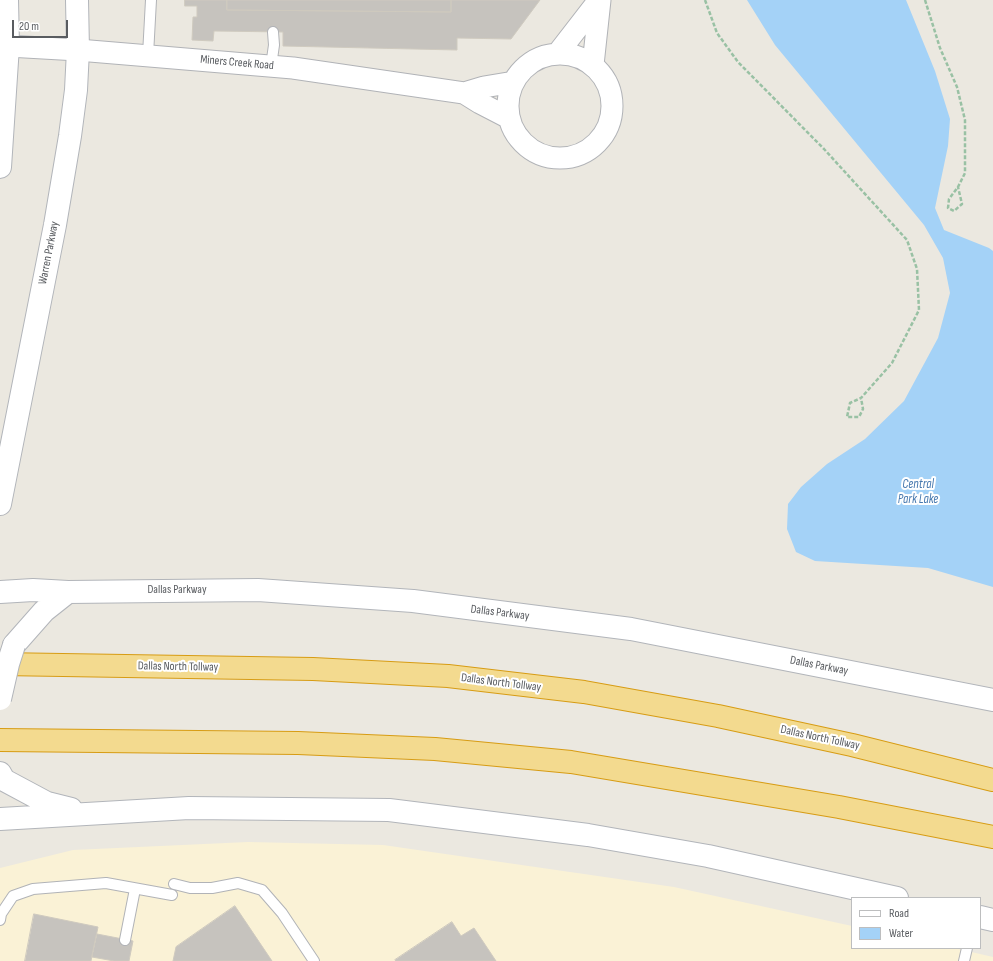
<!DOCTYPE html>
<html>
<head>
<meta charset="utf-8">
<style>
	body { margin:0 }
	#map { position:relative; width:993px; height:961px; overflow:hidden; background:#ebe8e0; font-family:"Sofia Sans Condensed",sans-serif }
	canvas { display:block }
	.legend { position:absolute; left:851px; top:897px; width:130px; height:52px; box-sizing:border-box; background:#fff; border:1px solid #bdbebf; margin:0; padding:5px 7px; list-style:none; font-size:12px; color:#595c60 }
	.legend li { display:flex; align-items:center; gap:8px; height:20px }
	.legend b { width:20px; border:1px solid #bdbebf }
	.scale { position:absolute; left:12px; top:20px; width:56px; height:18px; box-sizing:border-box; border:2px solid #595c60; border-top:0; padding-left:5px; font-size:12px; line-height:14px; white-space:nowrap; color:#595c60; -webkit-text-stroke:3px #fff; paint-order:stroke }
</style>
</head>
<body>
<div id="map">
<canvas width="993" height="961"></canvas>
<ul class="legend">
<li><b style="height:5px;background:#fff"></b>Road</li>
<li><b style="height:11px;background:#a4d2f7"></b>Water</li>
</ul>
<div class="scale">20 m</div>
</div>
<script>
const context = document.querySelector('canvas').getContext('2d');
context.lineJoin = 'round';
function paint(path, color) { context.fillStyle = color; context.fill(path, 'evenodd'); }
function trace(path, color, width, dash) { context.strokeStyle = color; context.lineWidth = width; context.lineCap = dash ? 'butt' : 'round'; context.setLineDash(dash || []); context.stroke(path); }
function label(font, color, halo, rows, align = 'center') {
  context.font = font + ' "Sofia Sans Condensed",sans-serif'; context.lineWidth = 4; context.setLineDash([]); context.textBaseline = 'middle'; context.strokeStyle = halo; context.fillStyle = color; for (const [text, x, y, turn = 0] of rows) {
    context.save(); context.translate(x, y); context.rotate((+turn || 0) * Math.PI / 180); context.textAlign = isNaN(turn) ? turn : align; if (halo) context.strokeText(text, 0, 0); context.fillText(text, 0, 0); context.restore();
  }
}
const commercial = new Path2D(`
	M248,842L383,845L674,887L852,926V948H954L993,957V961H0V868L73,850Z`);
const water = new Path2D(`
	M747,0H906L935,71L950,119L948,146L935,208L944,230L989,248L993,251V587L928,568L815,561L796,552L787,529L788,504L801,487L827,464L865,439L904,401L938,338L950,293L943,258L924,225L775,45Z`);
const building = new Path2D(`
	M185,0H227V10L451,12V0H540L511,39L457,38V50L283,46V32L214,31L213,41L192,40L193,17H197V6H185Z
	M227,0H451V12L227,10Z
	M235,906L272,961H173L176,947Z
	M34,914L98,927L91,961H25Z
	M452,922L461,936L474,928L496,961H396L395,960Z
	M97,934L133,941L129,961H114L92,957Z`);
const path = new Path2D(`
	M705,0L717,33L738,62L824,149L907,240L917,269L919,310L892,363L861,398L850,403L847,417H859L863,409L861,398
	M925,0L940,48L957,87L965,120V173L958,187L949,199L948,208L954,211L962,204L958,187`);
const service = new Path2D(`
	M148,55L151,0
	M271,66L274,45L273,32
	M174,884L190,888H212L238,883L262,890L282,913L314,961
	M0,920L1,914L13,896L33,889L106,883L172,895
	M125,940L135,889
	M964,961L967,948`);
const minor = new Path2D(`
	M8,46L78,50L293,68L464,93L480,103L509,118
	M558,53L599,0
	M508 106a52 52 0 1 1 104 0a52 52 0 1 1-104 0Z
	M593,65L600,0
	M464,93L484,87L514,82`);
const secondary = new Path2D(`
	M0,167L8,46L7,0
	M0,504L55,225L70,136L76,90L78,50L77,0
	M0,592L33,590L68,592L258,590L413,601L631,629L993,700
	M14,645L44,611L68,592
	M0,773L4,780L47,803L71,809
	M0,819L189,808L389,810L588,835L708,856L897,898
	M980,917L993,920`);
const motorway = new Path2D(`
	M0,664L313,669L448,676L584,692L718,716L852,745L993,780
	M0,740L298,743L435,749L571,762L839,807L993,837`);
const secondaryBridge = new Path2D(`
	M0,699L8,664L14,645`);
const streetNames = [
	["Miners Creek Road",237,63,5],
	["Warren Parkway",49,253,-79],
	["Dallas Parkway",177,590],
	["Dallas Parkway",500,613,7],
	["Dallas Parkway",819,666,11],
	["Dallas North Tollway",178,667,1],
	["Dallas North Tollway",501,683,7],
	["Dallas North Tollway",820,738,12]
];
const waterNames = [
	["Central",918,485],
	["Park Lake",918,500]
];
paint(commercial, '#faf2d6');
paint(water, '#a4d2f7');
paint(building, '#c6c3be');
trace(building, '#cfcabf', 1);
trace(service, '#b1b3b7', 12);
trace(minor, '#b1b3b7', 23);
trace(secondary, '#b2b5ba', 24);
trace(motorway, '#d79c14', 24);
trace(path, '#99c1a4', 2.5, [4, 2]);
trace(service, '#fff', 10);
trace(minor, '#fff', 21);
trace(secondary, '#fff', 22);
trace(motorway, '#f3da8f', 22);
trace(secondaryBridge, '#b2b5ba', 24, []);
trace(secondaryBridge, '#fff', 22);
label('12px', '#595c60', '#fff', streetNames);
label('italic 13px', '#4779af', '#fff', waterNames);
</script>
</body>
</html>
